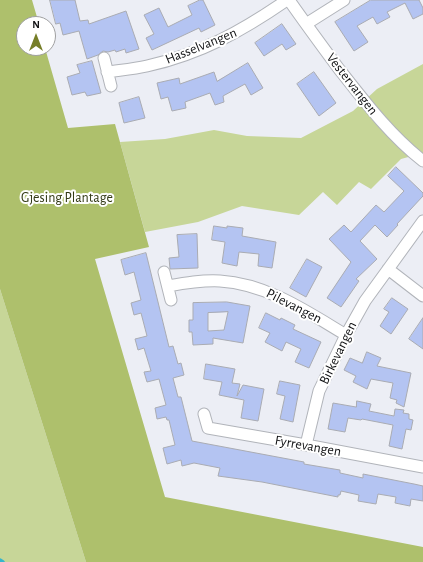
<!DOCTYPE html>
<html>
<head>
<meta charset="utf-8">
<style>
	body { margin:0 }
	#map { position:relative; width:423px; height:562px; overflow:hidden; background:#eceef5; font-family:"Alegreya Sans",sans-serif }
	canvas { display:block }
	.north { position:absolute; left:16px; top:16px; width:40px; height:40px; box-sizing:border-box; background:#fff; border:1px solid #9f9fa0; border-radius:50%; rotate:0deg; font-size:11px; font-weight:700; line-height:16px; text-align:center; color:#0f1012 }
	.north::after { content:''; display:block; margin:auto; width:14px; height:18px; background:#767e28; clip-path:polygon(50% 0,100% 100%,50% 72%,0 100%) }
</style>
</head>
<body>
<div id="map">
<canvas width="423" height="562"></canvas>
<div class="north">N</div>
</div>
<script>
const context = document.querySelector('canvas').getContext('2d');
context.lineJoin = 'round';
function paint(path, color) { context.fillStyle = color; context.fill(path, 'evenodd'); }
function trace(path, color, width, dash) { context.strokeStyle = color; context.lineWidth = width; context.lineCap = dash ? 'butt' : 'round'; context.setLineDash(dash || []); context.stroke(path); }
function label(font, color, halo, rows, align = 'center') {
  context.font = font + ' "Alegreya Sans",sans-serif'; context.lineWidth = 4; context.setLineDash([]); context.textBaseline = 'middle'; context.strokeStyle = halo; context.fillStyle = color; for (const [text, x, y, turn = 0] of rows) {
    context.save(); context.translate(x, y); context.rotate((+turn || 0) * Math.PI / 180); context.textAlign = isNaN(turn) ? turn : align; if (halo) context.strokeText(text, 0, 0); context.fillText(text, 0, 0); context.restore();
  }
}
const green = new Path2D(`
	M423,64V153L401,159L371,189L359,182L337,205L323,192L299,215L242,206L198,222L145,232L120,142L165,139L214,130L247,136L301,138L353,111L377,89Z
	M0,289L86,562H0Z`);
const forest = new Path2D(`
	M0,0H32L39,24H24V48H45L68,128L115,124L149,247L95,259L165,497L423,547V562H86L0,289Z`);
const stream = new Path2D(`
	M0,560L3,562`);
const building = new Path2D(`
	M50,0H75L80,21L88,20L89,24L126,11L139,49L126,53L125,49L116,52L115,50L108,52L103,51L98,55L87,59L79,31L63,35L60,23L56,24Z
	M200,0H203L215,25L201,32L199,28L152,50L146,38L154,34L144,15L159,8L168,27L192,15L188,6Z
	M371,0H419L423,8V14L413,19L405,3L387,12L390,17L377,24L373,17L357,26L368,42L354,51L335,22Z
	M282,24L296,44L286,50L282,44L264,56L255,43Z
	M92,61L101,93L87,96L85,92L72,95L67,77L80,73L77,65Z
	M248,63L263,88L251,95L245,84L223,96L224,102L215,105L210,93L185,102L186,108L172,111L168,97L161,99L157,83L179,78L180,84L214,72L217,81Z
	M314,72L336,103L319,116L297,84Z
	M139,97L145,118L124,123L119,103Z
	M396,167L423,193V196L397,224L398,225L387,237L375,225L360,241L377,259L356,279L359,281L341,307L327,298L351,262L329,239L344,225L351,232L376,205L384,212L404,191L388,176Z
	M214,226L227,228V226L243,228L242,236L276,242L272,268L258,266L259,254L239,252L237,266L222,263L225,242L212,240Z
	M197,234L198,268L170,269L169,258L179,257L177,235Z
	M146,253L169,347L173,346L178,364L181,363L184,375L173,378L178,397H181L192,441L304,462V464L340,470V473L363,478V474L414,484L423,486V501L411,499L410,506L395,503L396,497L378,494L376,504L358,501L359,495L341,491L340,495H338V497L262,482L218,476L220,468L194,463L182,466L181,460L167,464L163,448L175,445L169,420H167L166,417L157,419L155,408L166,405L159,379L147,382L144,372L151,371L144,348L138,350L135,339L147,336L141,313L134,315L131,303L141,300L134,272L125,275L121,260Z
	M307,259L322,267L306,297L290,288Z
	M392,298L408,309L391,334L380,326L389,312L384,309Z
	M227,302L250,306L243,343L213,338V344L193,345L192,332H189V320H193V303ZM228,312L224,330L208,331V313Z
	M266,313L280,320L281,318L295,325L293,329L321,342L309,368L295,362L301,349L286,342L282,351L265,342L270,333L259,328Z
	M423,318V349L409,339Z
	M367,352L381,358L377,366L411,373L404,407L396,403L397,400L390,398L393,383L371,379L367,389L353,382L356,376L344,370L350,358L362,363Z
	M206,364L235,369L232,383L240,384L237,396L243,385L264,389L258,421L241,418L244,400L219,395L222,382L204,379Z
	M280,381L300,385L293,422L280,419L285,396L277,394Z
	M357,401L371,404L369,411L394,416L395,409L404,410L403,413L409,414V419L413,420L411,430L406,429L402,449L389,446L393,425L362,419L361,420L348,418L345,432L328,429L333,403L356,407Z`);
const street = new Path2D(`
	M289,0C305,23 322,46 339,69C365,102 390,135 423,161
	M306,24L344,0
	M104,58L111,86
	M107,72C121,70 134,69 147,66C201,54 242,31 287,0
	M388,269L423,296
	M164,272L171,300
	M168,286C185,283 202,280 220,281C267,284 306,311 346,335
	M204,414L208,428L306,445L423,467
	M306,445L319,391L346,335L365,301L423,221`);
const streetNames = [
	["Hasselvangen",201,46,-22],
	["Vestervangen",352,84,52],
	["Pilevangen",294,306,27],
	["Birkevangen",338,353,-64],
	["Fyrrevangen",308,446,10]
];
const parkNames = [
	["Gjesing Plantage",67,198]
];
paint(green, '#c7d698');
paint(forest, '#aec06c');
trace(stream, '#36b5cc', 3.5);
paint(building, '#b4c4f2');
trace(building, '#a9abb2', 1);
trace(street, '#b1b4ba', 13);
trace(street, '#fff', 11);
label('14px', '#0f1012', '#fff', streetNames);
label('14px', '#323915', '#fff', parkNames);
</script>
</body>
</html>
